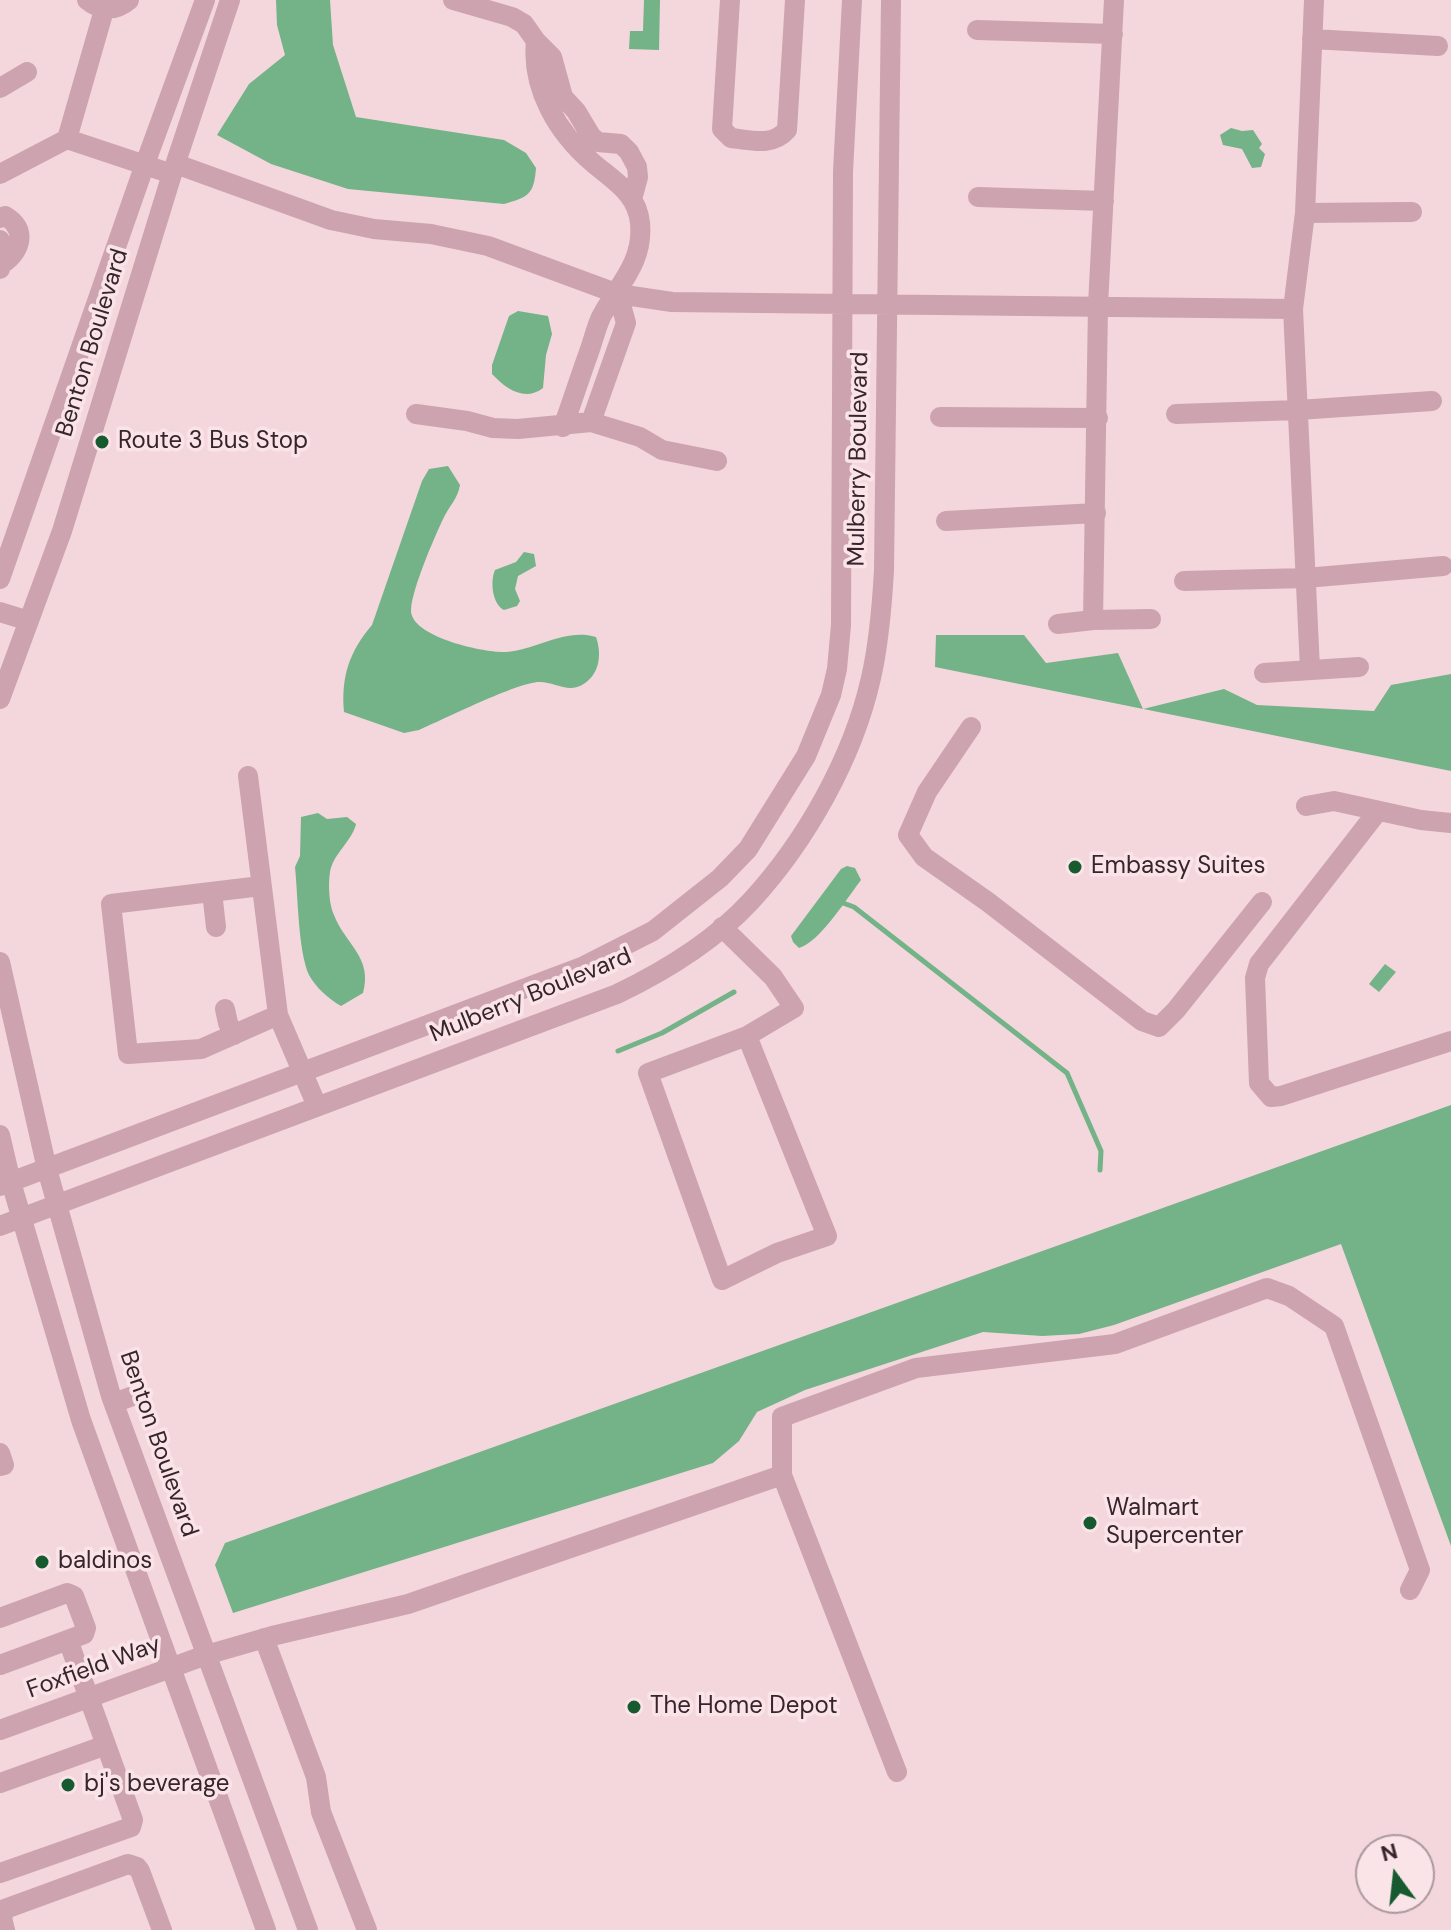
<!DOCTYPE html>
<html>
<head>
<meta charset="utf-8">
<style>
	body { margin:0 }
	#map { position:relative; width:1451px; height:1930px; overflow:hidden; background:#f3d7dd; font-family:"DM Sans",sans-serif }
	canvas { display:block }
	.north { position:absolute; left:1355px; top:1834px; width:80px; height:80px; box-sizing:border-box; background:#fae4e8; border:2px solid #ac989d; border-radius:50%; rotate:345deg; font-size:22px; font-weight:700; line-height:32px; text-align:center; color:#36252c }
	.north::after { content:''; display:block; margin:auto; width:28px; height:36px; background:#185a2f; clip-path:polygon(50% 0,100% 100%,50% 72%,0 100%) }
</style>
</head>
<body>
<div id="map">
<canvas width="1451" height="1930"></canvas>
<div class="north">N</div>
</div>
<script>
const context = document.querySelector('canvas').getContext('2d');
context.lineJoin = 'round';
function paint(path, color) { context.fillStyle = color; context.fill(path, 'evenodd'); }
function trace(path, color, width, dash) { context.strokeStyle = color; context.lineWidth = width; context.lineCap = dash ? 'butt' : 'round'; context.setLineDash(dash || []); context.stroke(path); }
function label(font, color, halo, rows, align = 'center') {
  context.font = font + ' "DM Sans",sans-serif'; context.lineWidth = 7; context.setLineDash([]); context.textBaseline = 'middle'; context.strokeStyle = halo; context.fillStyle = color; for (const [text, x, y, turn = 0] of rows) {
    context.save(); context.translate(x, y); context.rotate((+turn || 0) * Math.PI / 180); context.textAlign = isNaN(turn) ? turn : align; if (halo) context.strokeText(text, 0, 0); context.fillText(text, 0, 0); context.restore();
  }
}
const water = new Path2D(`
	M276,0H330L333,45L356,117L504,140L526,153L536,168C534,195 528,197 504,204L348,189L271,164L217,135L249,84L285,55L277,25Z
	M644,0H660L659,50L629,49L630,31H643Z
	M1231,128L1242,131L1253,130L1262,144L1259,148L1265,154L1261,167L1252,168L1242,149L1223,145L1220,135Z
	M518,311L548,316L552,334L546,355L543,388C525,402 506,389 492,374V365L509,316Z
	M448,466L460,485C458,498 450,505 444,517C434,538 412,589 411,610C410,637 485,653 506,652C537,650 564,628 596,637C602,654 600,675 582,685C568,693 554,682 540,682C520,681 442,720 419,730L404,733L344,712C341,677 349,652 372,625L422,481L429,469Z
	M524,552L534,554L536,566L518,576L515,589L520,601L517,606L504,610C492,604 490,581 495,570L516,562Z
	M936,635H1024L1046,663L1118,653L1143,709L1224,689L1257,705L1374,711L1391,685L1451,674V771L935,667Z
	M318,813L327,819L347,817L356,824C352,841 333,854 330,872C328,884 329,905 334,915C345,944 373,957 363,993L341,1006C329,999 316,988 309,975C298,951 298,895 295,867L300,856L301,817Z
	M847,866L855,868L861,880C848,897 819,943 799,948L793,942L791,936L841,869Z
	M1385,964L1396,972L1379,992L1369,984Z
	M1451,1105V1546L1341,1244L1114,1325L1079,1334L1042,1336L983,1332L805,1390L757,1412L739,1441L713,1463L233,1613L215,1565L225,1543Z`);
const stream = new Path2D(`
	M843,903L854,907L1067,1073L1101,1151L1100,1170
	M618,1051L662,1033L734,992`);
const minor = new Path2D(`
	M87,0C101,12 116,11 129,0
	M453,0L512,17L524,24L536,41L552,57L563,97L576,111L591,136L598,142L621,144L629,152L637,167L638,177L632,199
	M730,0L722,129L731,138C751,140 772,147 787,130L795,0
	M977,30L1113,34
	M1312,39L1438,46
	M536,41C531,89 558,133 593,163C614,181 637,193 640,223C644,263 617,286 601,317C596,328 593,341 589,352C580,377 572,402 563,427
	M0,88L27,72
	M67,139L172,174
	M176,164L331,220L374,229L431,234L488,246L618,294L672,302L1293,309
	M0,174L67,139L104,10
	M978,197L1104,201
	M1305,213L1412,212
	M0,218L5,216C28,229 21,251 2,264
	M0,240V269
	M416,414L467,421L493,428L518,429L591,422L640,437L662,450L717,461
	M1176,414L1298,410L1432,401
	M940,417L1098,418
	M591,422L626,323L618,294
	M946,521L1096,513
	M0,579L145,164L205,0
	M1184,581L1306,578L1443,566
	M0,612L29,621
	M1093,620L1098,305L1114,0
	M1058,624L1093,620L1151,619
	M1310,669L1293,309L1305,213L1314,0
	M1264,673L1359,667
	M0,699L62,531L172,174L230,0
	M971,727L927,792L908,835L924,857L988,902L1142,1021L1159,1027L1176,1010L1262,902
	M248,776L278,1015L317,1106
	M1306,806L1334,801L1421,820L1451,823
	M1378,811L1259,964L1255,978L1259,1083L1271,1097L1281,1096L1451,1041
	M261,886L111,904L128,1054L201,1049L278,1015
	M212,892L216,927
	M722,927L773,977L794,1008L747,1036L648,1073L722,1280L777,1253L827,1236L747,1036
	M0,962L47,1169L111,1396L308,1930
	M225,1009L228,1023L234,1035
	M0,1135L11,1182L81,1420L266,1930
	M0,1186L584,966L653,931L720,878L748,849L806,756L831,695L837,669L841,625L843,172L852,0
	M0,1226L617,994C665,971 714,941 751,901C806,841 853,758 871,678C879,643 882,606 884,570L891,0
	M114,1403L138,1394
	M0,1453L4,1465L0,1466
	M782,1475V1417L916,1368L1115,1344L1267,1288L1289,1296L1334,1326L1420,1570L1410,1590
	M0,1618L67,1593L74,1596L86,1628L84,1634L0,1665
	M264,1638L316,1777L321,1812L367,1930
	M0,1730L206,1655L272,1636L408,1604L782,1475L897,1772
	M0,1783L106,1745L68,1640
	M0,1873L131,1827L133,1820L106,1745
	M5,1930L2,1918L5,1909L128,1864L137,1867L140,1871L162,1930`);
const markers = [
	[102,442,8,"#185a2f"],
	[1075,867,8,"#185a2f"],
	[1090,1523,8,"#185a2f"],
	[42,1562,8,"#185a2f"],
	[634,1707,8,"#185a2f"],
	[68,1785,8,"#185a2f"]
];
const streetNames = [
	["Benton Boulevard",93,343,-73],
	["Mulberry Boulevard",859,459,-89],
	["Mulberry Boulevard",531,996,-22],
	["Benton Boulevard",158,1444,71],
	["Foxfield Way",94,1668,-20]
];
const poiNames = [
	["Route 3 Bus Stop",118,442],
	["Embassy Suites",1091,867],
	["Walmart",1106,1509],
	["Supercenter",1106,1537],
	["baldinos",58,1562],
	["The Home Depot",650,1707],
	["bj's beverage",84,1785]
];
paint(water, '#74b288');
trace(stream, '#74b288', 5);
trace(minor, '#cca3ae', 20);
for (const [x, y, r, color] of markers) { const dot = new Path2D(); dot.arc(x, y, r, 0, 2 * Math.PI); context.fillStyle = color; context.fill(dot); trace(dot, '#fae4e8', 3); }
label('24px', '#36252c', '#fae4e8', streetNames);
label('24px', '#36252c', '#fae4e8', poiNames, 'left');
</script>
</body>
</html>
